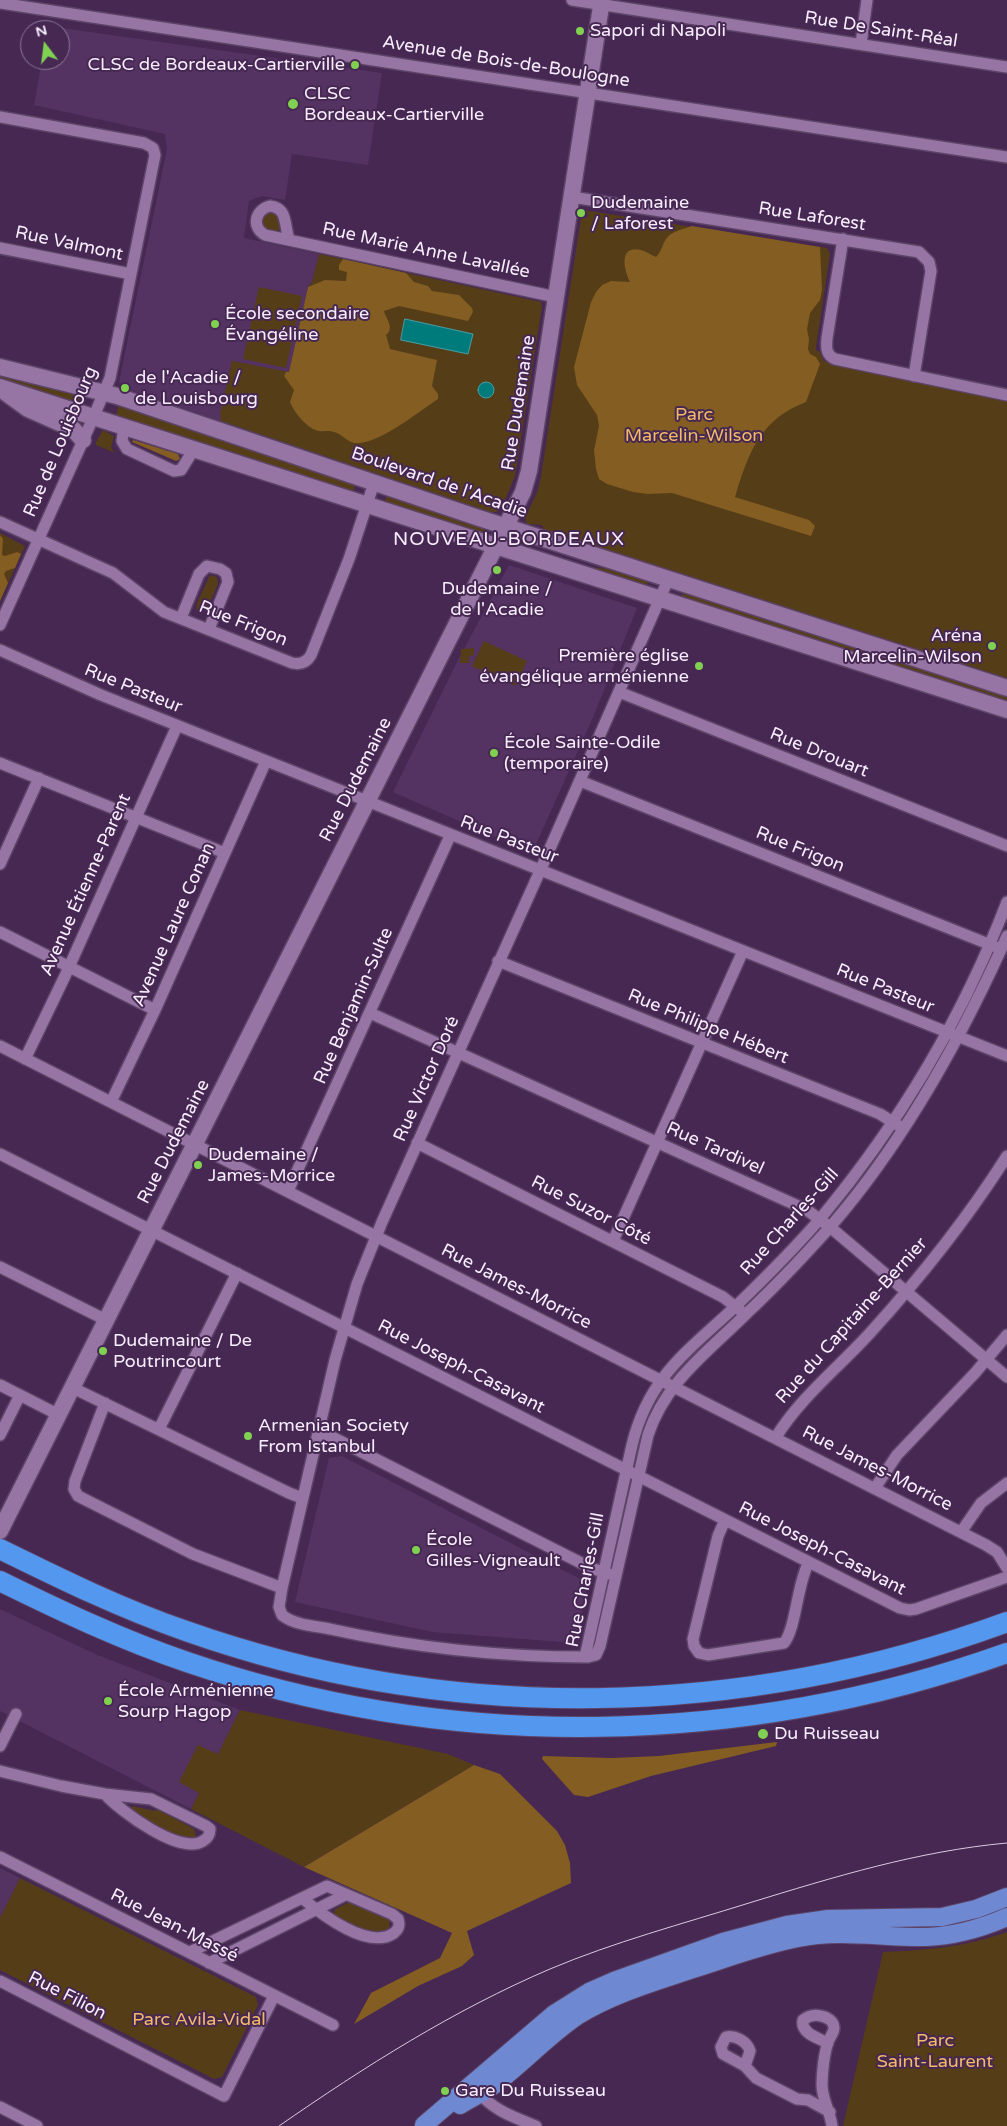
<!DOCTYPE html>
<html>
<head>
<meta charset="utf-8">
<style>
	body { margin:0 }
	#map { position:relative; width:1007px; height:2126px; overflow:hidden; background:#462853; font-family:"Varela Round",sans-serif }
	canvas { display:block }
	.north { position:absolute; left:20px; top:20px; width:50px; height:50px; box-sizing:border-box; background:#462853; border:1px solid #8d7797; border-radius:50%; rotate:345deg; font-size:14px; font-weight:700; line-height:20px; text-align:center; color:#f8edfd }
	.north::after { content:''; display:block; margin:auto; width:18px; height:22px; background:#80d051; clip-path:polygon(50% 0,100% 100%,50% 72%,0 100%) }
</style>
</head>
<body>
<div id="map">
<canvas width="1007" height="2126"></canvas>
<div class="north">N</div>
</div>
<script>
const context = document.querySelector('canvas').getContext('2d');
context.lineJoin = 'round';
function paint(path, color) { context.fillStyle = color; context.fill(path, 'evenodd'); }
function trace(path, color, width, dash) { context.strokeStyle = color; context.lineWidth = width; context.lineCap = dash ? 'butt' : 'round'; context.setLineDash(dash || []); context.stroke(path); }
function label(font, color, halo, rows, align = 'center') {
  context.font = font + ' "Varela Round",sans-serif'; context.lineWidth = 4; context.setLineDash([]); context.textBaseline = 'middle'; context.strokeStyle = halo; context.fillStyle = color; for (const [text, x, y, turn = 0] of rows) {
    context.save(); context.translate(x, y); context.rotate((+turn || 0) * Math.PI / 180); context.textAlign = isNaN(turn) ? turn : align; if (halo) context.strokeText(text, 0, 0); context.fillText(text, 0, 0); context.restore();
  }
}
const built = new Path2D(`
	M47,26L382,73L368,165L292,154L285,200L262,196L249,201L244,238L319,254L312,282L308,287L289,373L232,361L221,421L125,388L119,382L167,149L165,134L34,105L42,60H60V30H46Z
	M509,565L637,608L594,715L532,853L393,792L457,662Z
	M342,1456L588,1583L575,1643L432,1632L295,1602L329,1458Z
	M0,1609L95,1654L240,1710L191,1809L0,1711Z
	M0,1868L20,1878L0,1918Z`);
const green = new Path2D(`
	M583,210L827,248L830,254L816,347V351H819L824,361L835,365L1007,401V678L543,529L542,525L527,524L525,518L538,490L541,476L581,218H587L588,213L582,212Z
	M269,212L277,214L280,219L279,233L266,229L262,224L264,215Z
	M319,254L541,302L542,307L515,476L505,500L503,499L500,503L502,505L497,512H491L221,421L220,414L232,361L289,372L308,287L312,282Z
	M259,287L302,296L286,368L243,359Z
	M0,374L87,395L85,399H83L84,400L82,404L0,379Z
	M119,404L355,485L353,492L116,415Z
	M103,430L114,436L111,448L115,453L96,445V442Z
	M387,495L484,528L483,534L385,502Z
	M0,533L25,546L0,601Z
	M590,567L609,569L648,581L647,586Z
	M210,575L217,577L218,584L207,609L200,612L196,609L197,603Z
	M683,592L1007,697V703L681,598Z
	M484,641L527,661L515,686L472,666Z
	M474,648V655L469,656V663H460L461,649Z
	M240,1710L448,1754L474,1765L304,1867L191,1809L199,1793L179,1782L198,1745L218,1754Z
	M132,1806L155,1811L157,1809L194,1829L196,1836L195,1839L187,1841L130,1812Z
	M20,1878L256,1997L258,2005L222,2077L214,2079L0,1970V1918Z
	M350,1902L390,1919L389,1928C373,1941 348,1925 334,1915L335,1909Z
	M1007,1932V2126H843L883,1952C928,1950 964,1947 1007,1932Z`);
const forest = new Path2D(`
	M692,226L820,247L822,290L820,300L810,313L807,329L809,339L808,349L810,354L816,357L820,364L806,402C760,419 748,454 735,497L809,520L815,526L811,536L672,493L648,494L633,492L607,484L599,479L596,469L594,450L599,426L597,415L577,385L574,367L591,302L596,292L602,285L611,281L630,282C624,270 618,245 641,250C646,251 651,255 656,257C662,251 662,245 666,239C671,231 684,229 692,226Z
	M343,259L406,273L414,282L428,286L432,291L459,295L472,308L473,312L468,321L399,306L384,311C386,319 395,328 386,335L390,349L437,360L432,386L438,394V399C418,412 377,446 354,443C346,441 342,434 334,432C329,430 324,432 319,431C307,429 294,412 290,402L294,390L284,376L286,372H289L308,287L325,280L346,281L347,272L339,270V265Z
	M133,440L178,454L180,459L176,461L132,442Z
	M0,535L3,539L2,555L5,556L17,552L21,554L15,568L6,571L4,574L8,583L0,601Z
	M777,1742L776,1746L651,1776L588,1797L574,1795L542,1759L543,1756L611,1758L659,1756Z
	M474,1765L500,1774L557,1831L565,1845L570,1863L571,1883L467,1931L474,1955L462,1966L418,1986L354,2024L371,1993L440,1958L452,1933L304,1867Z`);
const water = new Path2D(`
	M405,319L473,334L468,354L401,340Z
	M478 390a8 8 0 1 1 16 0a8 8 0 1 1-16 0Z`);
const street = new Path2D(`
	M572,0L1007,67
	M0,3L1007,157
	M861,44L867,0
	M0,117L144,143L153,148L155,155L110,378L94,416L0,625
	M572,197L919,252L929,262L931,271L914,376
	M289,239C284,225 288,208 270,206C255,210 251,227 265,235L556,297
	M843,239L827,338C826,348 826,355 835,359L1007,395
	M0,248L131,274
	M124,426L122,441L127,449L174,471L181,470L194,449
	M0,522L113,573L164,612L292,663C301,665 307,662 311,655L349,559L374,483
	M668,580L540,871L382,1222L357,1284L335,1360L282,1588L279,1607L282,1615C294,1625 315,1626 330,1629C415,1648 501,1657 588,1657L596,1655L600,1646L648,1435C665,1382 709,1351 747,1313C776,1286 804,1256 831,1226C905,1140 961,1039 1007,936
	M181,618L199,574L207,566L220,569L226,573L228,582L209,629
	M0,650L101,695L1007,1056
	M619,692L1007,846
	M0,763L225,853
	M580,781L996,947
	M0,864L39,778
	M0,932L155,1010
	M498,961L880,1114L899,1126
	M370,1013L807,1210L830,1227L1007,1377
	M0,1046L986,1545L997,1552L1007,1568
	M25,1059L65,976L177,726
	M111,1102L155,1010L266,761
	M417,1143L723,1297L741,1311
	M0,1154L900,1608L909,1610L916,1609L1007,1577
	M288,1191L450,836
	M613,1241L743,951
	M0,1267L106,1320
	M0,1385L59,1415
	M73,1388L289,1493L302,1498
	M105,1403L75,1481L74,1489L78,1496L193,1554L282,1588
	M159,1429L237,1273
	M318,1432L332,1437L591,1568L609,1574
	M0,1435L20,1395
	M776,1437C801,1397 838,1368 870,1333C920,1278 967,1219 1007,1156
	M875,1488L897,1455L975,1373L1007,1335
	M725,1520L718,1536L693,1639L694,1646L699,1653L708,1655L784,1643C796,1629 797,1583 809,1562
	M961,1532L981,1503L1007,1483
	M585,1657L632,1445C649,1376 688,1351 736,1306C765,1278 794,1249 820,1219C899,1124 963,1017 1007,902
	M0,1746L16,1714
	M0,1771L61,1786L105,1794L151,1799L206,1826L210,1829C210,1835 208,1838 203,1841C181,1856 120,1811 105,1794
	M0,1857L333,2025
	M190,1952L327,1886L392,1914L398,1919C400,1925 399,1929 394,1933C369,1951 321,1914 302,1898
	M209,1963L345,1895
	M0,1981L224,2096L274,1996
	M828,2043C818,2038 800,2033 803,2020C808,2016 814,2014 821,2016C827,2017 834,2021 834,2028C834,2033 829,2038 828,2042C824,2054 822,2073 822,2085C822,2099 830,2111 832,2126
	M745,2066L750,2051C747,2041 735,2035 726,2037L721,2047L723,2054L745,2066L756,2078L797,2099L808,2100L830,2112
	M477,2090C492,2110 513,2117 536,2126
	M0,2107L37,2126`);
const secondary = new Path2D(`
	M0,367L117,396L479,518L1007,688
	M0,387L1007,710
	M6,393L28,409L73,429L83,440
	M0,1531L523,492L529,471L602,0`);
const primary = new Path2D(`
	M460,2105C473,2097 487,2091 499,2081C526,2060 549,2035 577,2016C612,1994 654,1982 693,1969C728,1958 762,1945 798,1938C840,1929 884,1938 926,1937C954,1936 982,1928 1007,1917
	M424,2125L554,2014L589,1992L614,1981L723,1942L787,1925L828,1919L942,1917L976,1909L1007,1897`);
const highway = new Path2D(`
	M0,1549C61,1579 122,1609 186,1631C452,1725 743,1719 1007,1622
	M0,1581C61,1611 122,1640 187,1662C452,1753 744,1747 1007,1653`);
const tram = new Path2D(`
	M279,2126C364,2067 454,2010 550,1969C614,1942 682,1924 749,1903C834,1877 918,1851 1007,1843`);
const markers = [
	[580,31,5,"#80d051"],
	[355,65,5,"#80d051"],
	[293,104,6,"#80d051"],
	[581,213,5,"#80d051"],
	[215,324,5,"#80d051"],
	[125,388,5,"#80d051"],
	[497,570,5,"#80d051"],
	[992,646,5,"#80d051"],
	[699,666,5,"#80d051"],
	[494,753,5,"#80d051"],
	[198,1165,5,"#80d051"],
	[103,1351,5,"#80d051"],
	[248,1436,5,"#80d051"],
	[416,1550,5,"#80d051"],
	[108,1701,5,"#80d051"],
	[763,1734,6,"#80d051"],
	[445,2091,5,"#80d051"]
];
const streetNames = [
	["Rue De Saint-Réal",881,30,9],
	["Avenue de Bois-de-Boulogne",506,62,9],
	["Rue Laforest",812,217,9],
	["Rue Valmont",69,244,12],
	["Rue Marie Anne Lavallée",426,251,12],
	["Rue Dudemaine",519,403,-81],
	["Rue de Louisbourg",61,442,-67],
	["Boulevard de l'Acadie",439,483,19],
	["Rue Frigon",243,624,22],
	["Rue Pasteur",133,689,22],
	["Rue Drouart",819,753,22],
	["Rue Dudemaine",356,780,-63],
	["Rue Pasteur",509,840,21],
	["Rue Frigon",800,850,22],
	["Avenue Étienne-Parent",86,885,-66],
	["Avenue Laure Conan",174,925,-66],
	["Rue Pasteur",885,989,22],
	["Rue Benjamin-Sulte",354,1006,-66],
	["Rue Philippe Hébert",708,1027,22],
	["Rue Victor Doré",427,1079,-66],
	["Rue Dudemaine",174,1142,-63],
	["Rue Tardivel",715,1149,24],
	["Rue Suzor Côté",591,1211,27],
	["Rue Charles-Gill",790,1222,-48],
	["Rue James-Morrice",516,1287,27],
	["Rue du Capitaine-Bernier",852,1321,-48],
	["Rue Joseph-Casavant",461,1367,27],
	["Rue James-Morrice",877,1469,27],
	["Rue Joseph-Casavant",822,1549,27],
	["Rue Charles-Gill",586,1580,-79],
	["Rue Jean-Massé",174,1926,27],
	["Rue Filion",67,1996,27]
];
const poiNames = [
	["Sapori di Napoli",590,31],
	["CLSC de Bordeaux-Cartierville",345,65,"right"],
	["CLSC",304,94],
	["Bordeaux-Cartierville",304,115],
	["Dudemaine",591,203],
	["/ Laforest",591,224],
	["École secondaire",225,314],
	["Évangéline",225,335],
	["de l'Acadie /",135,378],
	["de Louisbourg",135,399],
	["Dudemaine /",497,589,"center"],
	["de l'Acadie",497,610,"center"],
	["Aréna",982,636,"right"],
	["Marcelin-Wilson",982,657,"right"],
	["Première église",689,656,"right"],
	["évangélique arménienne",689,677,"right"],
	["École Sainte-Odile",504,743],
	["(temporaire)",504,764],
	["Dudemaine /",208,1155],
	["James-Morrice",208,1176],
	["Dudemaine / De",113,1341],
	["Poutrincourt",113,1362],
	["Armenian Society",258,1426],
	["From Istanbul",258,1447],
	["École",426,1540],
	["Gilles-Vigneault",426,1561],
	["École Arménienne",118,1691],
	["Sourp Hagop",118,1712],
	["Du Ruisseau",774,1734],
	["Gare Du Ruisseau",455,2091]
];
const parkNames = [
	["Parc",694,415],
	["Marcelin-Wilson",694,436],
	["Parc Avila-Vidal",199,2020],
	["Parc",935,2041],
	["Saint-Laurent",935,2062]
];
const neighbourhoodNames = [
	["NOUVEAU-BORDEAUX",509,540]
];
paint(built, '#543362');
paint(green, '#553d18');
paint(forest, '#835d21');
paint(water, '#007b7c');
trace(water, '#4a9da3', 1);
trace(street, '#5d4467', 14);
trace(secondary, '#5d4467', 19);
trace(primary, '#5d4467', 20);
trace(highway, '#5d4467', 22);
trace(street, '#9675a4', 11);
trace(secondary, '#9675a4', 16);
trace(primary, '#6e89d1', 18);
trace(highway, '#5397ef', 20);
trace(tram, '#dacbe0', 1);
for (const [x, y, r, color] of markers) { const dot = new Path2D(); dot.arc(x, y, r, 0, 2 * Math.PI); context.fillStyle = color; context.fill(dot); trace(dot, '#462853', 2); }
label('18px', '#f8edfd', '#462853', streetNames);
label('18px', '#f8edfd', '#462853', poiNames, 'left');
label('18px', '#f3bb67', '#462853', parkNames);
context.letterSpacing = '1px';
label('19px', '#f8edfd', '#462853', neighbourhoodNames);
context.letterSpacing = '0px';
</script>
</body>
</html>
